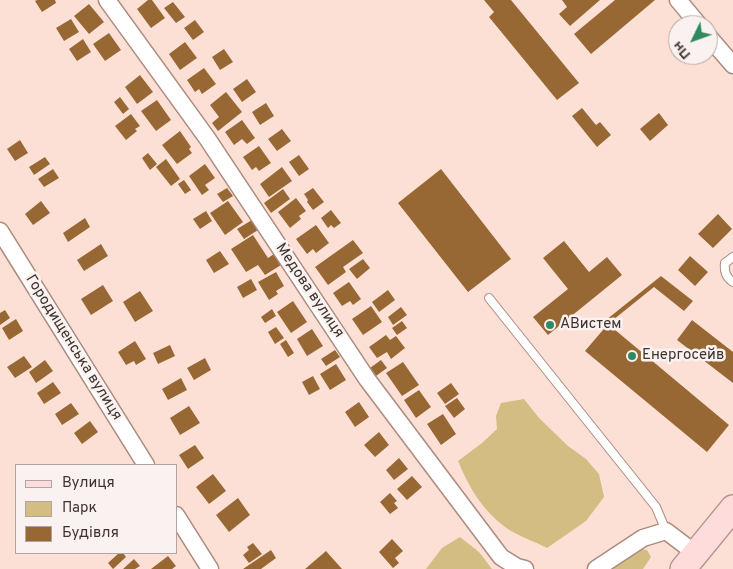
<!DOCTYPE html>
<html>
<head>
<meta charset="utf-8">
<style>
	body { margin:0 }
	#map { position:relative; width:733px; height:569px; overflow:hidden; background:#fde0d5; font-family:Overpass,sans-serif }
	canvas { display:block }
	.legend { position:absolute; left:15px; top:464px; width:162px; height:90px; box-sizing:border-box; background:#faf2f0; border:1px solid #b0a5a2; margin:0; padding:6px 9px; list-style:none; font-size:15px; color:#40322d }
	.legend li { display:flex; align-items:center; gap:10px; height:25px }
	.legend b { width:25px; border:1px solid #b0a5a2 }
	.north { position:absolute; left:668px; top:15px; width:50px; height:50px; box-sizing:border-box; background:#faf2f0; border:1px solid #b0a5a2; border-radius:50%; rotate:228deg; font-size:14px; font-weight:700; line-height:20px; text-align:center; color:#40322d }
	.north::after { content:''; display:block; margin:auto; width:18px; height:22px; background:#2f8a60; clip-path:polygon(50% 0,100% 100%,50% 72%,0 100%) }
</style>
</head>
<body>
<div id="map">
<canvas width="733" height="569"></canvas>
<ul class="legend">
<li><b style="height:6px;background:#fedcdc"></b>Вулиця</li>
<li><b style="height:14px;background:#d3bd83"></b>Парк</li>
<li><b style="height:14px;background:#986834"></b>Будівля</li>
</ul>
<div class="north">Пн</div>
</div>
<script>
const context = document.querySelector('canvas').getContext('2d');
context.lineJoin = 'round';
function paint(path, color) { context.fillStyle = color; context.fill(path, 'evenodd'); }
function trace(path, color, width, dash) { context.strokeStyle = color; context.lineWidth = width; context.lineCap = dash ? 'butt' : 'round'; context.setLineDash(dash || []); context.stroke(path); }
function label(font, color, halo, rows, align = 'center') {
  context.font = font + ' Overpass,sans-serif'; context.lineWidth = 5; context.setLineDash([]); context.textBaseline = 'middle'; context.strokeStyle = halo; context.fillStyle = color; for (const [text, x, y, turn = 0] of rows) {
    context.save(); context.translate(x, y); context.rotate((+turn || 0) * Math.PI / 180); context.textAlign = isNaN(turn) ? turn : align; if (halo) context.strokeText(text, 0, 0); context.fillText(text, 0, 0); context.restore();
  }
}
const green = new Path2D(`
	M524,399L539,418L568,446L586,459L599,474L604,497L586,521L547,548C534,541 517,536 505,527C483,511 468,486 458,461L482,443L497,429L496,416L501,403Z
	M460,537L479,552L492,569H426L442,548Z
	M639,549L647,550L651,557L643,569H613Z`);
const building = new Path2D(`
	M37,0H55L56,3L42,12L35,1Z
	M148,0H152L165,18L151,28L137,9Z
	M484,0H511L579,83L557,100L489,17L494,12Z
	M562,0H600L570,26L559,14L567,7Z
	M615,0H655L591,54L574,34Z
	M173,2L185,17L176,23L164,8Z
	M89,4L104,22L89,34L74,16Z
	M71,19L79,32L64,41L56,28Z
	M195,20L204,32L193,40L184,28Z
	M109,33L121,50L105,61L93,44Z
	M83,39L91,52L77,61L69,49Z
	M185,42L197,58L180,70L169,54Z
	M224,49L233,62L220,70L212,57Z
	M204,68L216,84L202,94L199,89L195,92L187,80Z
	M140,75L153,92L137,104L125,87Z
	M247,79L256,92L242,102L233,89Z
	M226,92L242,112L218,131L212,123L219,117L210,105Z
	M120,97L129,109L123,114L114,102Z
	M157,100L171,120L156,131L141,111Z
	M266,103L274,116L260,125L252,112Z
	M582,108L596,125L600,122L611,135L597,147L572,116Z
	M659,113L668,125L650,141L640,129Z
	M131,114L140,126L135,129L137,131L126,140L115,126Z
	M242,120L255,138L247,144L242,139L234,145L225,132Z
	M282,129L291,141L277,151L268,139Z
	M180,131L191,147L189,149L192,153L177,164L162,145Z
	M20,140L28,153L15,161L7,149Z
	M259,146L271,163L259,171L256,167L252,170L243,157Z
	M148,153L157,164L150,170L142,158Z
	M299,155L309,169L299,176L289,162Z
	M45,157L50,164L34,175L29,167Z
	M166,159L180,179L171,186L156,167Z
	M205,164L215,178L205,185L209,190L202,195L189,176Z
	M282,167L292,181L269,197L260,184Z
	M53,169L59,178L44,187L38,179Z
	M441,169L511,259L468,292L398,203Z
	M184,180L191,190L185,194L178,184Z
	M227,188L233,196L223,202L217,194Z
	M313,188L324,202L313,210L307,202L308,200L304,194Z
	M283,189L290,199L271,213L264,203Z
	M296,198L306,211L299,216L301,219L290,228L278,212Z
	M41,201L50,213L33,225L25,214Z
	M228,201L243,222L225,235L210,213Z
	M331,210L341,223L334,228L331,225L328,228L321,218Z
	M206,211L212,221L200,229L193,219Z
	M718,214L732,229L713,248L698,234Z
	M85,218L90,227L68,242L63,233Z
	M252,220L258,230L244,239L237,229Z
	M316,225L329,243L316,253L313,249L307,254L296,239Z
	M253,235L268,258L274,254L281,265L265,275L258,265L246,272L231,249Z
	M353,240L363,253L343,267L346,272L328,285L315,267Z
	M564,241L589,272L607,257L622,275L548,335L533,317L568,289L543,258Z
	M101,244L108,256L84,271L77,260Z
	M220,251L229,264L214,273L206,260Z
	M690,256L708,272L695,286L678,270Z
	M363,259L370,268L357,279L349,269Z
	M276,272L284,286L276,291L278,294L269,300L258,282Z
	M661,276L693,301L684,311L654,287L608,324L606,320Z
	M251,279L257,290L243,298L237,287Z
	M349,282L361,299L353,305L350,301L342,306L333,293Z
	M103,285L113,301L91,315L81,299Z
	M388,290L395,300L379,312L372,302Z
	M140,291L153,311L135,322L123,302Z
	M293,301L307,322L291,333L277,312Z
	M371,306L382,322L363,335L352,319Z
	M401,307L407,315L393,325L388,317Z
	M272,309L276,316L265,323L261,317Z
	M5,310L10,318L0,325V313Z
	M16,319L23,331L9,340L2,328Z
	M692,320L733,352V383L677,340Z
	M402,321L407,328L397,335L392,328Z
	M608,324L729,425L707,452L585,351Z
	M276,327L284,338L275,344L268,332Z
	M312,329L323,346L307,356L297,339Z
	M386,335L390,340L396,336L405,348L391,359L387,352L377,358L369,347Z
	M286,340L294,353L288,357L280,344Z
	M135,341L146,359L136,365L134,361L126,365L118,352Z
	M170,345L175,356L158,364L153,353Z
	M335,350L340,357L326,366L321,359Z
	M24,356L32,367L15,378L7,367Z
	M205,358L211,370L194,380L187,368Z
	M45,360L53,371L36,383L29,372Z
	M381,360L387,368L376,376L370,368Z
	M403,362L419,385L402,396L386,373Z
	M336,364L346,380L330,390L320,374Z
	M313,376L320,389L309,395L302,382Z
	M181,378L187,390L168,400L162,389Z
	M53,382L61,393L44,404L37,393Z
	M451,383L459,394L445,404L437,393Z
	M419,390L431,407L416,418L404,400Z
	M457,398L465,409L454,418L445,406Z
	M359,402L369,417L355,427L345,412Z
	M71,403L79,414L62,425L55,414Z
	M189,406L200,423L180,435L170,418Z
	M443,414L456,434L441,445L427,424Z
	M90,421L98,432L82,444L74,433Z
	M379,432L389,445L375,457L364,445Z
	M195,445L204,458L188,469L179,455Z
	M399,458L408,469L394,480L386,470Z
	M213,474L226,491L209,504L196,487Z
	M412,476L422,487L407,500L397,489Z
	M390,493L397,501L394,503L398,508L390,514L380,502Z
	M238,498L250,515L229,532L216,515Z
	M392,539L403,551L395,558L399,563L393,568L379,552Z
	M253,543L262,554L249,563L243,555L249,550L247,547Z
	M271,550L276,558L261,569H243Z
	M326,551L342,569H305Z
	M119,553H123L126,557L113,569L108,563Z
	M168,556L176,566L172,569H151Z
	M134,559L140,566L135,569H123Z`);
const service = new Path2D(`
	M733,257L725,263C724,272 726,277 733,282
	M489,298L656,507L666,531`);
const minor = new Path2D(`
	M107,0L207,138L367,379L501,557L517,567L525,569
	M678,0L699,25
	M708,36L733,65
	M0,231L146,465
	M176,515L210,569
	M596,569L643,538L666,531L695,553`);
const primary = new Path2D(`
	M683,569L733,508`);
const markers = [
	[550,325,5,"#2f8a60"],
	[632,356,5,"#2f8a60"]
];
const streetNames = [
	["Медова вулиця",309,291,56],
	["Городищенська вулиця",73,348,58]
];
const poiNames = [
	["АВистем",560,325],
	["Енергосейв",642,356]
];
paint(green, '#d3bd83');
paint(building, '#986834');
trace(service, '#ac8b7f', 10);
trace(minor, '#ac8b7f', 19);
trace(primary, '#bb9290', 28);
trace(service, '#fff', 8);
trace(minor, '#fff', 16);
trace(primary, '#fedcdc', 25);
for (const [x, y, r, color] of markers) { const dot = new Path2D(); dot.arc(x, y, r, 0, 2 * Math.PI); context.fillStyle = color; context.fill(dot); trace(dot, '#faf2f0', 2); }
label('15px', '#40322d', '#faf2f0', streetNames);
label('15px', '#40322d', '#faf2f0', poiNames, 'left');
</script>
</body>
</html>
